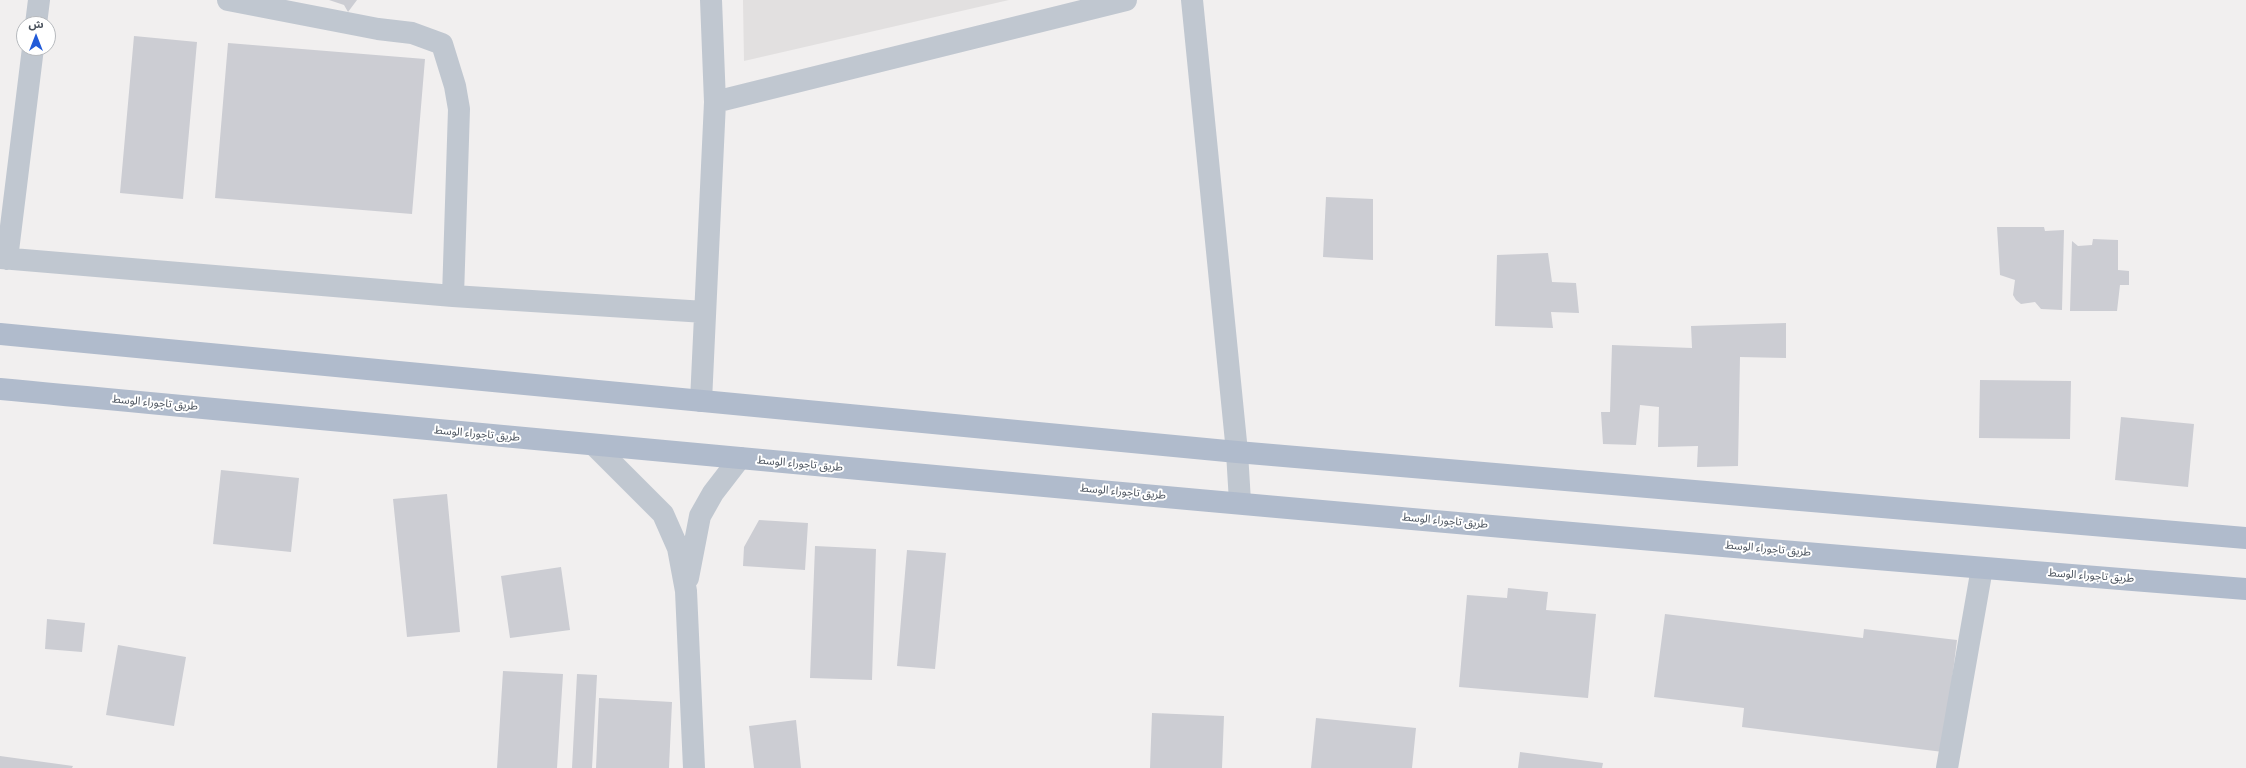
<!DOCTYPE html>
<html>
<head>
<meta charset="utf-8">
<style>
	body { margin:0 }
	#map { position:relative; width:2246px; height:768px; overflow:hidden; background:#f1efef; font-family:Karla,"Noto Sans Arabic",sans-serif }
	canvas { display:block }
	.north { position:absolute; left:16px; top:16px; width:40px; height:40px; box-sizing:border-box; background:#fff; border:1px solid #b6b9bd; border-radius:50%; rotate:0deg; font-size:11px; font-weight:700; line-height:16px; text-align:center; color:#48505b }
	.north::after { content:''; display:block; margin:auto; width:14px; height:18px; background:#225bd8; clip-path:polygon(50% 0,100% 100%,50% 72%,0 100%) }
</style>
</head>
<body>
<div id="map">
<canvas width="2246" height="768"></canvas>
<div class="north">ش</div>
</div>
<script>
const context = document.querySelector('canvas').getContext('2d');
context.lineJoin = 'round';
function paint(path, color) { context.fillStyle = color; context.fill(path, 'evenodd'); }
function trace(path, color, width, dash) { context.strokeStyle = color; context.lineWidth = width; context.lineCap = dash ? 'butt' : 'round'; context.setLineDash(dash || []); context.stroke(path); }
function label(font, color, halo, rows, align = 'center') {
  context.font = font + ' Karla,"Noto Sans Arabic",sans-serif'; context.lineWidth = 4; context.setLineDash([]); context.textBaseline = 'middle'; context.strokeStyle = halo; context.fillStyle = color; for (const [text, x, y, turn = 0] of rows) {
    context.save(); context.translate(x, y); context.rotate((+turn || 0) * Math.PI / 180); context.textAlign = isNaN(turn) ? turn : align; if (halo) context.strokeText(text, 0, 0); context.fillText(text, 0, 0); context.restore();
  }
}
const education = new Path2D(`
	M743,0H1009L744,61Z`);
const building = new Path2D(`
	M329,0H357L348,12L344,5Z
	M134,36L197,42L183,199L120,193Z
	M228,43L425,59L412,214L215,198Z
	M1326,197L1373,199V260L1323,257Z
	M1997,227H2044L2045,231L2064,230L2062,310L2041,309L2035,302L2021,304L2016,300L2013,295L2015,280L2000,275Z
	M2093,239L2118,240V270L2129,271V285H2120L2117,311H2070L2072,241L2078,246L2092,245Z
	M1548,253L1552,282L1576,283L1579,313L1551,312L1553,328L1495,326L1497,255Z
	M1786,323V358L1740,357L1738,466L1697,467L1698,446L1658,447L1659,407L1640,405L1636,445L1603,444L1601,412H1610L1612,345L1692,348L1691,326Z
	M1980,380L2071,381L2070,439L1979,438Z
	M2121,417L2194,424L2188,487L2115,480Z
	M221,470L299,478L291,552L213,544Z
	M447,494L460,632L407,637L393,499Z
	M759,520L808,523L805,570L743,566L744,547Z
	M815,546L876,549L872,680L810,678Z
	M907,550L946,553L935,669L897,666Z
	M561,567L570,630L510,638L501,576Z
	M1508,588L1548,592L1546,610L1596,614L1588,698L1459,687L1467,595L1507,598Z
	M1665,614L1863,638L1864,629L1957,640L1943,752L1742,727L1744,708L1654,697Z
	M47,619L85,623L82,652L45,649Z
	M118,645L186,657L174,726L106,715Z
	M503,671L563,674L557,768H497Z
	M577,674L597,675L592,768H572Z
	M599,698L672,702L669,768H596Z
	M1152,713L1224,716L1222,768H1150Z
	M1316,718L1416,728L1412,768H1311Z
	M796,720L801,768H754L749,726Z
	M1520,752L1603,763L1602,768H1518Z
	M0,756L73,766L72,768H0Z`);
const minor = new Path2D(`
	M228,0L378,29L412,33L442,44L455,86L459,109L453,296
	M711,0L715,102
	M1192,0L1237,452L1240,502
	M36,24L39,0
	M0,258L453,296L705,312
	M7,259L33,48
	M701,401L715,102L1126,0
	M594,445L663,514L678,548L686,591L694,768
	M688,578L700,516L713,493L740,458
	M1947,768L1982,568`);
const primary = new Path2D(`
	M0,334L1237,452L2246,538
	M0,389C748,459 1497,530 2246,589`);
const streetNames = [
	["طريق تاجوراء الوسط",155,403,5],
	["طريق تاجوراء الوسط",477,434,5],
	["طريق تاجوراء الوسط",800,464,5],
	["طريق تاجوراء الوسط",1123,492,5],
	["طريق تاجوراء الوسط",1445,521,5],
	["طريق تاجوراء الوسط",1768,549,5],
	["طريق تاجوراء الوسط",2091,576,4]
];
paint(education, '#e2e0e0');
paint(building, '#cccdd3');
trace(minor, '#c0c7d0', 22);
trace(primary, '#b0bbcc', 22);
label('11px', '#48505b', '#fff', streetNames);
</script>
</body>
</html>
